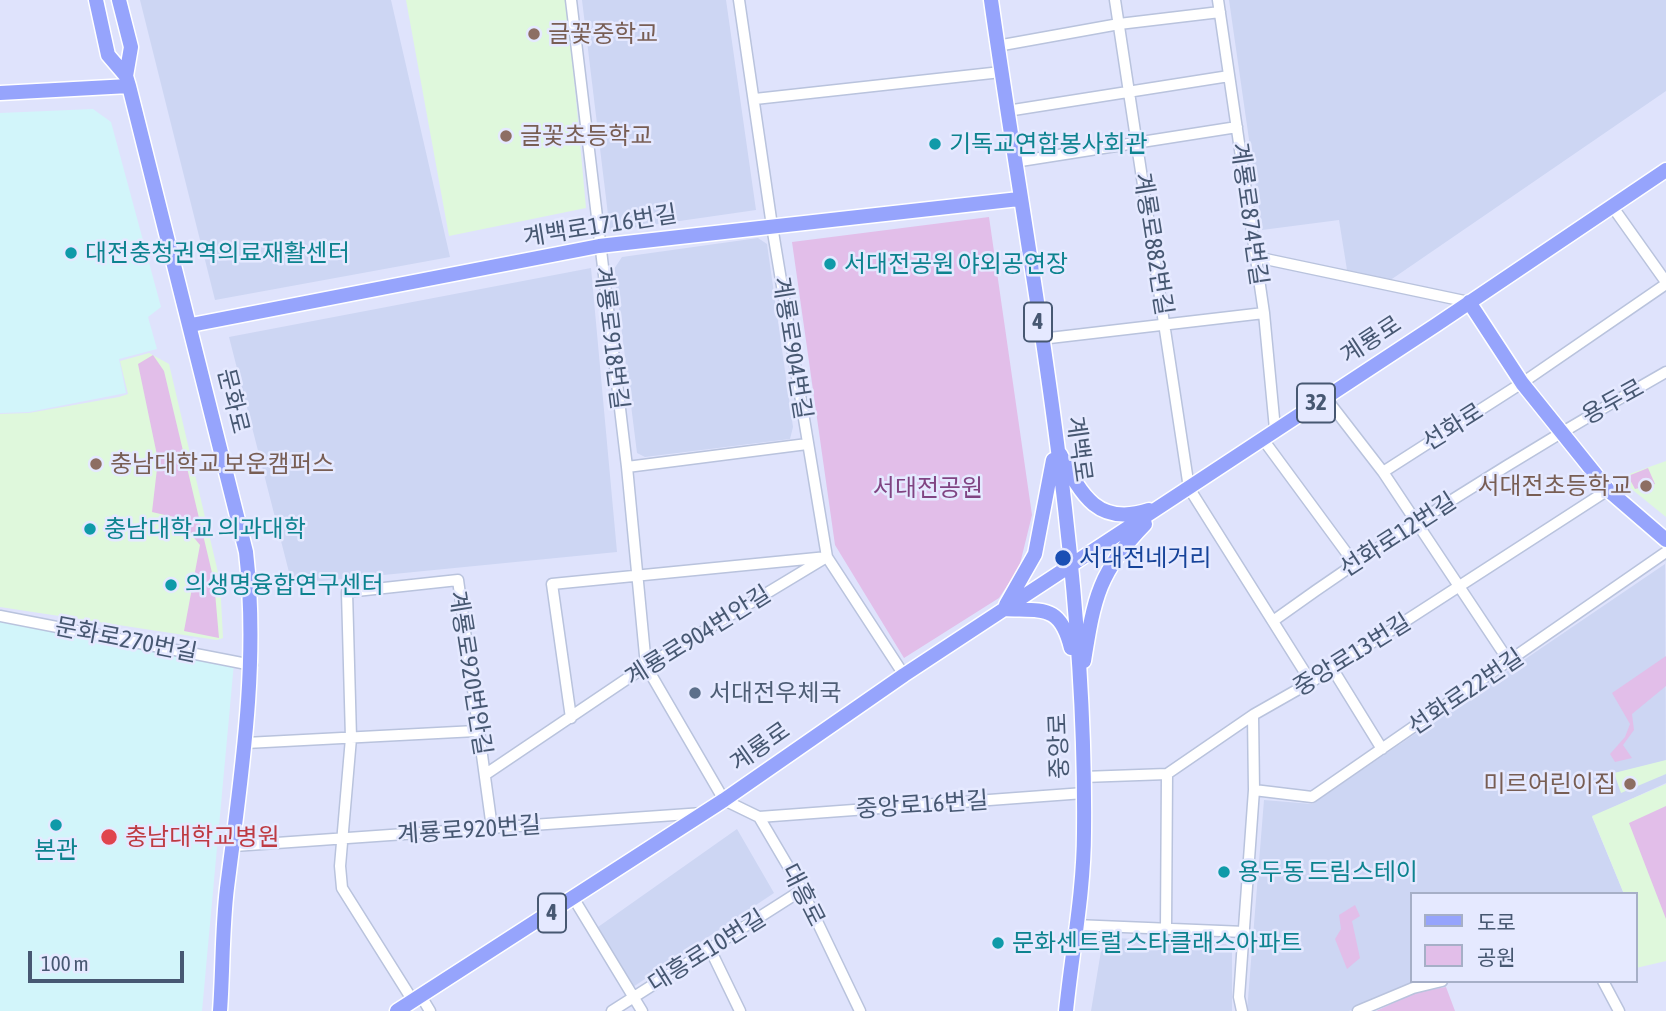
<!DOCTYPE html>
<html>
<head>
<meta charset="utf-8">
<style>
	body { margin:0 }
	#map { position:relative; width:1666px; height:1011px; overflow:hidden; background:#dfe3fc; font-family:"Asap Condensed","Noto Sans KR",sans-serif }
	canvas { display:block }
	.legend { position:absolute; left:1410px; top:892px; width:228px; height:91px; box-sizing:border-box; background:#e5e9ff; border:2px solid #a6afc7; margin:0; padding:9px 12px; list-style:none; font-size:21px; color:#475872 }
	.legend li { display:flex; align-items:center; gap:14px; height:35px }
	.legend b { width:35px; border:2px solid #a6afc7 }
	.scale { position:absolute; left:28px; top:951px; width:156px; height:32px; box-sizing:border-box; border:4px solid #475872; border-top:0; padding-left:9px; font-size:21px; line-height:24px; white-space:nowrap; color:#475872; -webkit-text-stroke:5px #e5e9ff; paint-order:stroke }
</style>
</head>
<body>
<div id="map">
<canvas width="1666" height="1011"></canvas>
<ul class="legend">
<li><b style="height:9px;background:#96a4fc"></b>도로</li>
<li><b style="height:19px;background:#e2bee9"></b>공원</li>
</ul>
<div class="scale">100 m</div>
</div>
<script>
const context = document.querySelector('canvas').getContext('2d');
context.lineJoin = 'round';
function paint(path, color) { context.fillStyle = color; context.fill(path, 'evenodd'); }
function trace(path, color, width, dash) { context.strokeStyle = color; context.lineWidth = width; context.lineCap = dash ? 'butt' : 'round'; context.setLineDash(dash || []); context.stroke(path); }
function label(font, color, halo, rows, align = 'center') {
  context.font = font + ' "Asap Condensed","Noto Sans KR",sans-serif'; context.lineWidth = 5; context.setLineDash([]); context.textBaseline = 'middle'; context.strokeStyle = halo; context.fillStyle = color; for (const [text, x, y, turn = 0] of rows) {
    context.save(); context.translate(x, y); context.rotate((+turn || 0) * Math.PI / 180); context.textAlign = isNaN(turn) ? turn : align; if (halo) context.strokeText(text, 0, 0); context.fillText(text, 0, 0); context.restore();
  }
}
const residential = new Path2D(`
	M140,0H391L450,257L215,300Z
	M582,0H726L756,210L610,231Z
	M1229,0H1666V91L1389,281L1347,270L1339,220L1262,230Z
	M758,238L767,244L793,427L790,439L645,457L637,453L614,269L622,257Z
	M591,268L617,552L292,584L229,337Z
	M1665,564L1666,783L1592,817L1624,894H1412V981H1424L1349,1011H1247L1264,800L1312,804Z
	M737,829L774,893L633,987L598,927Z
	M1116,938L1226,944L1232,950V1011H1091L1101,951Z`);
const education = new Path2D(`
	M406,0H567L586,208L449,236Z
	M149,353L169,364L220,581L223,638L217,640L0,607V414L29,413L119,397L128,394L120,361Z
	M1666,461V517L1618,478Z
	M1666,760V774L1621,793L1614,773Z
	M1666,784V961L1636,968V894H1624L1592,816Z`);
const medical = new Path2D(`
	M93,109L111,122L161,307L148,317L157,349L119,359L126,393L29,412L0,413V113Z
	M0,621L234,663L202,1011H0Z`);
const green = new Path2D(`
	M989,217L1032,515L1019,568L999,598L904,658L835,545L792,242Z
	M153,355L164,371L214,581L219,638L184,631L200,545L178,518L152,512L158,460L138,364Z
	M1648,468L1655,484L1635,489L1628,476Z
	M1666,656V686L1632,714L1634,730L1623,745L1632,758L1615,762L1610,754L1625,737L1630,724L1612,693Z
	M1666,806V919L1629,823Z
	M1355,905L1360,916L1352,921L1360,958L1347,969L1335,939L1341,929L1339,915Z
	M1446,987L1455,1011H1376L1417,992Z`);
const minor = new Path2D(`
	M571,0L627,467L646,666L724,800L759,817L802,890L860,1011
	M739,0L772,226L827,557L904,675
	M1115,0L1189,488L1311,682
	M1218,0L1264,313L1275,429
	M997,46L1119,24L1220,12
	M755,99L1001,72
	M1007,111L1229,76
	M1014,162L1237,127
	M1612,206L1666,282
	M1256,257L1469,302
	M1041,339L1264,313
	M1325,397L1383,472L1510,663
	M1262,438L1354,563
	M627,467L807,444
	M1383,472L1522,383L1666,284
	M0,616L252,665
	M1273,621C1399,530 1530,449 1666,372
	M1332,668L1382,749
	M571,718L552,584L827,557
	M246,743L476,731
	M486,774L646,666L825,558
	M1083,777L1167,774L1253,715L1311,682L1608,490
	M1254,790L1312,797L1666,552
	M759,817L1084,793
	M234,846L703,813
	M574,899L642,1011
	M1075,925L1245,932
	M1166,928L1167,774
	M710,949L740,1011
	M1603,981L1619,1011
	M421,996L430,1011
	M413,1001L342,888L340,866L351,738L347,592L458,580L492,828
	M612,1011L802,890
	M1242,1011L1239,997L1254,790L1253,715
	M1358,1011L1413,988L1442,981`);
const major = new Path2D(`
	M96,0L108,55L126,76L129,86L246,552C259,665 241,776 227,888C222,929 223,970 220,1011
	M119,0L131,47L126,76
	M991,0C1030,275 1087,553 1084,832C1084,891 1072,952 1066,1011
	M0,93L129,86
	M1469,302L1522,383L1608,490L1666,540
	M191,325L599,246L1019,199
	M1060,454C1081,494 1097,527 1149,510
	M1006,605L1035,554L1053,460
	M1004,609C1043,611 1060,604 1071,648
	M1084,661C1094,598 1099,571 1145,524
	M397,1011L724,800L904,675L1436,325L1666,170`);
const markers = [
	[534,34,7,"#8d6e63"],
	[506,136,7,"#8d6e63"],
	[935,144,7,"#0f9aa8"],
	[71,253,7,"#0f9aa8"],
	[830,264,7,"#0f9aa8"],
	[96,464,7,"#8d6e63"],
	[1646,486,7,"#8d6e63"],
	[90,529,7,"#0f9aa8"],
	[1063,558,9,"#1a4fb4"],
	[171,585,7,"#0f9aa8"],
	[695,693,7,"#5c6f8a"],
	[1630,784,7,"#8d6e63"],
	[56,825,7,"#0f9aa8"],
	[109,837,9,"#e0444e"],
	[1224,872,7,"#0f9aa8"],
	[998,943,7,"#0f9aa8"]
];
const shields = [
	[1038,322,28],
	[1316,403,38],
	[552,913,28]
];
const shieldNames = [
	["4",1038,322],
	["32",1316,403],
	["4",552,913]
];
const educationNames = [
	["글꽃중학교",548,34],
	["글꽃초등학교",520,136],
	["충남대학교 보운캠퍼스",110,464],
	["서대전초등학교",1632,486,"right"],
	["미르어린이집",1616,784,"right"]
];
const cultureNames = [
	["기독교연합봉사회관",949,144],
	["대전충청권역의료재활센터",85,253],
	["서대전공원 야외공연장",844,264],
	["충남대학교 의과대학",104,529],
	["의생명융합연구센터",185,585],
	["본관",56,850,"center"],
	["용두동 드림스테이",1238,872],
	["문화센트럴 스타클래스아파트",1012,943]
];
const streetNames = [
	["계룡로874번길",1249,214,82],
	["계백로1716번길",600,226,-9],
	["계룡로882번길",1153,244,81],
	["계룡로918번길",611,338,83],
	["계룡로",1371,340,-33],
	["계룡로904번길",792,348,81],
	["문화로",233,401,76],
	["용두로",1613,402,-29],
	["선화로",1453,427,-32],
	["계백로",1079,449,82],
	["선화로12번길",1398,535,-33],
	["계룡로904번안길",698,636,-32],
	["문화로270번길",126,640,11],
	["중앙로13번길",1352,655,-32],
	["계룡로920번안길",470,673,81],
	["선화로22번길",1466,692,-34],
	["중앙로",1059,746,-92],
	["계룡로",760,747,-35],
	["중앙로16번길",922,805,-4],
	["계룡로920번길",469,830,-4],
	["대흥로",803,895,63],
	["대흥로10번길",707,951,-32]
];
const parkNames = [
	["서대전공원",928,488]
];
const transitNames = [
	["서대전네거리",1079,558]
];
const serviceNames = [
	["서대전우체국",709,693]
];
const healthNames = [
	["충남대학교병원",125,837]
];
paint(residential, '#cdd6f3');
paint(education, '#dff8dc');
paint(medical, '#d2f5fa');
paint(green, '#e2bee9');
trace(minor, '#b9c3dd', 13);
trace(major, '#fff', 17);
trace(minor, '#fff', 10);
trace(major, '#96a4fc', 14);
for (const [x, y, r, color] of markers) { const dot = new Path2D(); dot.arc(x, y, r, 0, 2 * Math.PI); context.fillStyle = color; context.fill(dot); trace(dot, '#e5e9ff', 2.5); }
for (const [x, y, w] of shields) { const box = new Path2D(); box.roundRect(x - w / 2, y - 19.5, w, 39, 5); context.fillStyle = '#e5e9ff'; context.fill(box); trace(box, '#475872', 2); }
label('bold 23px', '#475872', null, shieldNames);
label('24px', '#785e54', '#e5e9ff', educationNames, 'left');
label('24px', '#0d838f', '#e5e9ff', cultureNames, 'left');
label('24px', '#475872', '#e5e9ff', streetNames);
label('24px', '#804483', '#e5e9ff', parkNames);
label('24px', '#164399', '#e5e9ff', transitNames, 'left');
label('24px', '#4e5e75', '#e5e9ff', serviceNames, 'left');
label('24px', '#be3a42', '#e5e9ff', healthNames, 'left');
</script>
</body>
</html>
